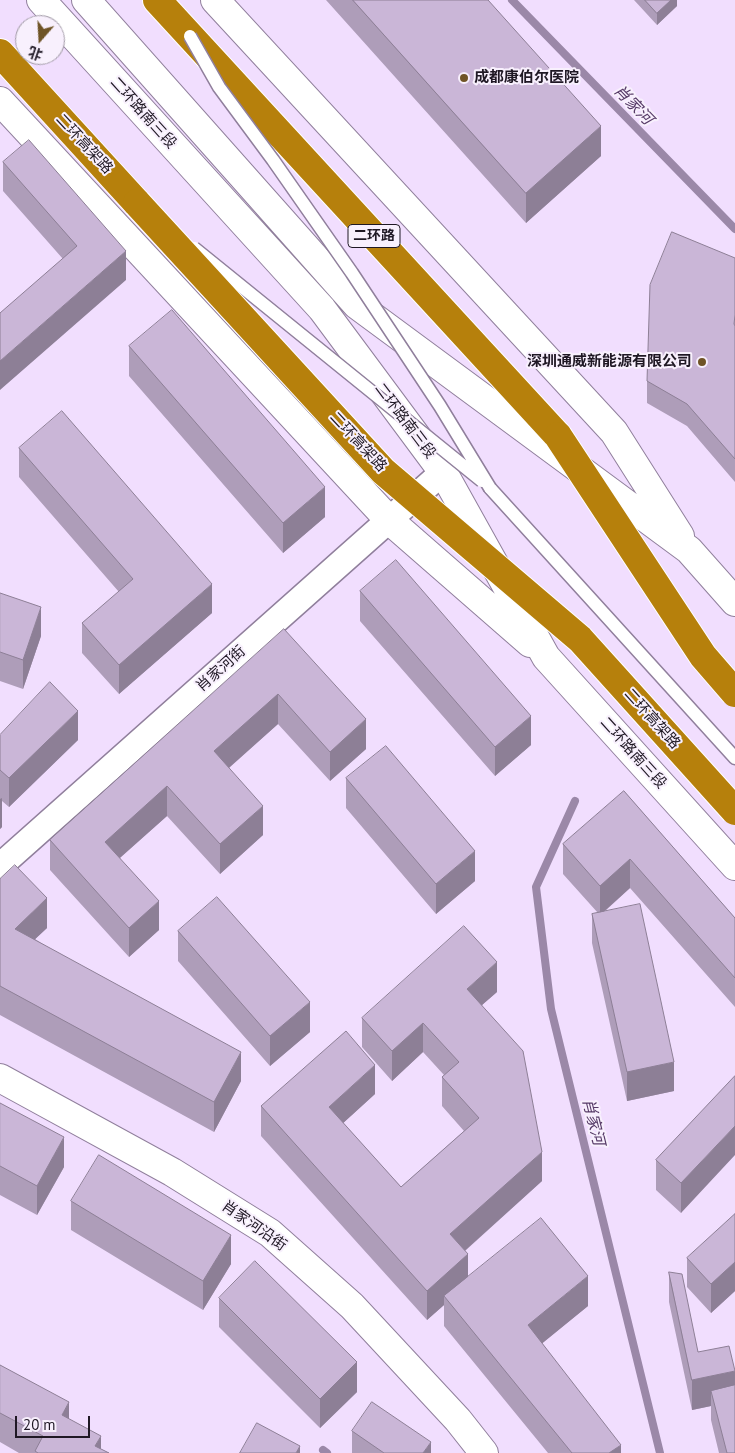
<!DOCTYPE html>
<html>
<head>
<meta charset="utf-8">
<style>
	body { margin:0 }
	#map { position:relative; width:735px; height:1453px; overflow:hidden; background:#f1defe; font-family:"PT Sans","Noto Sans SC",sans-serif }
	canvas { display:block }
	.north { position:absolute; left:15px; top:15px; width:50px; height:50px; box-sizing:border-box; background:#f8f0fd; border:1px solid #a19aa6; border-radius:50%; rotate:199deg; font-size:14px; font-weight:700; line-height:20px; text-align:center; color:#1f1824 }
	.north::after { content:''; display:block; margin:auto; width:18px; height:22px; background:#6f5426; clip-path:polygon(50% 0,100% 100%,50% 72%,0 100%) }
	.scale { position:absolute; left:15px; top:1416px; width:75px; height:22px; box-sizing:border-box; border:2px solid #1f1824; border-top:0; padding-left:6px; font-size:15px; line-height:18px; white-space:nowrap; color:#1f1824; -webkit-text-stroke:4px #f8f0fd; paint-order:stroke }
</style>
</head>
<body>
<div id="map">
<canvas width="735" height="1453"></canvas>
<div class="north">北</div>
<div class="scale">20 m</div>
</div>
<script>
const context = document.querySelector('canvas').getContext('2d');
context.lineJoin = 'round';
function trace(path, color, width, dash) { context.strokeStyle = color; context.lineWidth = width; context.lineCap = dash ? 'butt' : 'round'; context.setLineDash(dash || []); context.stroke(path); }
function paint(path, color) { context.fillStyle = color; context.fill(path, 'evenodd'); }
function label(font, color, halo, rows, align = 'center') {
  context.font = font + ' "PT Sans","Noto Sans SC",sans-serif'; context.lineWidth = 4; context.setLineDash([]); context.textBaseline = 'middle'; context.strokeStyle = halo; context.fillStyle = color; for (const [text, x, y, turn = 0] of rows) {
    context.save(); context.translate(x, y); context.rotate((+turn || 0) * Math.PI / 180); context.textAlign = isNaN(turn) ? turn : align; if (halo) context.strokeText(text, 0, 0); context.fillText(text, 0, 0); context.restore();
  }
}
const stream = new Path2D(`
	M512,0L735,229
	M575,801L536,887L551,1009L660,1453
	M323,1450L327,1453`);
const lane = new Path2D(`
	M490,488L735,758`);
const street = new Path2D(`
	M0,866L443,472`);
const secondary = new Path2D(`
	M41,0L322,309L443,472L546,657L735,866
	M86,0L357,305L689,550L735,602
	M215,0L614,432L680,536
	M0,101L389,520L530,643
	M0,1078L172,1172L270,1233L352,1306L458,1420L484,1453`);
const highway = new Path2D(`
	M157,0L558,436
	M0,53L137,203`);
const laneBridge = new Path2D(`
	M190,36L219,87L273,160L352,273L440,406L490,488
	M194,248L482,481`);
const highwayBridge = new Path2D(`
	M137,203L383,471L580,639L735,811
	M558,436L703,656L735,693`);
const wall = new Path2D(`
	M326,0H488L601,156L526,223Z
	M634,0H677V6L657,25Z
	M3,162L126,280L63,259L3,191Z
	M735,258V482L687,426L647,403V381Z
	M129,346L325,517L283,553L129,376Z
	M19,448L212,613L119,694L82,653V623L119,592L19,477Z
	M360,591L531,745L495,776L360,621Z
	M0,593L41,636L23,689L0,681Z
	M284,629L366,749L330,781L278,724L229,768L263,835L220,874L167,816L120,858L159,930L129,957L50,870V840Z
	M0,735L78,740L9,807L2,801V827L0,829Z
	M346,778L475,881L436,914L346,808Z
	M624,791L735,918V1007L630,888L604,912L674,1091L627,1101L592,943V914L598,913L563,874V844Z
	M0,879L47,928L35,939L241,1081L214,1132L0,1015Z
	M178,931L310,1032L270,1066L178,961Z
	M497,992L482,1005L542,1181L465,1251L468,1277L588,1306L542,1343L621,1453H548L444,1326V1305L427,1320L261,1136V1106L375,1094L343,1123L401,1187L464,1131L442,1106V1077L444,1075L423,1052L392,1081L362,1047V1018Z
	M735,1076L681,1213L656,1190V1160Z
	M0,1103L64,1167L37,1215L0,1195Z
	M71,1201L231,1264L203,1310L71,1230Z
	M735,1214V1291L711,1313L687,1287V1258Z
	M669,1272L698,1352L735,1385V1453H719L711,1420V1406L692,1410L669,1302Z
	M219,1298L357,1392L320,1428L219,1327Z
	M0,1365L69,1419L101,1449L109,1453H19L0,1442Z
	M352,1431L431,1453H352Z`);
const shadedWall = new Path2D(`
	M671,0H677V6L657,25V13Z
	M601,126V156L526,223V193Z
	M126,251V280L0,390V361Z
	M325,487V517L283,553V523Z
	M212,584V613L119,694V665Z
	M41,607V636L23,689V660Z
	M278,694V724L214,781V751Z
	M78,711V740L9,807V778Z
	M531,716V745L495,776V747Z
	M366,719V749L330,781V752Z
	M167,786V816L105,871V842Z
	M2,798V827L0,829V799Z
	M263,806V835L220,874V844Z
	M475,851V881L436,914V884Z
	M630,859V888L600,915V886Z
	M47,898V928L15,958V929Z
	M159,901V930L129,957V928Z
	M497,962V992L467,1018V989Z
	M310,1002V1032L270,1066V1036Z
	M423,1023V1052L392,1081V1051Z
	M241,1052V1081L214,1132V1102Z
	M674,1062V1091L627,1101V1072Z
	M375,1065V1094L329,1136V1107Z
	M735,1126V1155L681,1213V1183Z
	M64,1137V1167L37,1215V1186Z
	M542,1152V1181L450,1264V1234Z
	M231,1235V1264L203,1310V1281Z
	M468,1254V1283L444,1296V1305L427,1320V1291Z
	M735,1262V1291L711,1313V1284Z
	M588,1276V1306L528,1355V1325Z
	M357,1362V1392L320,1428V1399Z
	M735,1371V1401L711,1391V1406L692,1410V1380Z
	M69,1402V1431L62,1415Z
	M101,1436V1453L95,1446Z
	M431,1442V1453H423Z
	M621,1445V1453H609Z
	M300,1446V1453H296Z`);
const building = new Path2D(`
	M353,0H488L601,126L526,193Z
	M645,0H671L657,13Z
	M29,140L126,251L0,361V313L77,246L3,162Z
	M672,232L735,258V315L734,324L735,326V459L687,404L647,381L650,285Z
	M172,310L325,487L283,523L129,346Z
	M62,411L212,584L119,665L82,623L133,579L19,448Z
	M396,560L531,716L495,747L360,591Z
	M0,593L41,607L23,660L0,652Z
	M284,629L366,719L330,752L278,694L214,751L263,806L220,844L167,786L105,842L159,901L129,928L50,840Z
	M50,682L78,711L9,778L0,770V735Z
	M386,746L475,851L436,884L346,778Z
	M624,791L735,918V978L630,859L600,886L563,844Z
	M15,865L47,898L15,929L241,1052L214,1102L0,986V879Z
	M217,897L310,1002L270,1036L178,931Z
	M640,904L674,1062L627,1072L592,914Z
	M464,926L497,962L467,989L523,1051L542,1152L450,1234L468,1254L427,1291L261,1106L346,1031L375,1065L329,1107L401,1187L479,1118L442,1077L459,1062L423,1023L392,1051L362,1018Z
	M735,1076V1126L681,1183L656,1160Z
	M0,1103L64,1137L37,1186L0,1166Z
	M99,1155L231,1235L203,1281L71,1201Z
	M735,1214V1262L711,1284L687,1258Z
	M541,1218L588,1276L528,1325L621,1445L609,1453H572L444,1296Z
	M255,1261L357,1362L320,1399L219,1298Z
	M669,1272L682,1274L698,1352L729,1346L735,1371L692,1380Z
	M0,1365L69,1402L62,1415L101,1436L95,1446L109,1453H38L35,1451L43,1436L0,1413Z
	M735,1385V1453H727L711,1391Z
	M372,1402L431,1442L423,1453H384L352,1431Z
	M257,1423L300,1446L296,1453H240Z`);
const markers = [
	[464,78,5,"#6f5426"],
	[702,362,5,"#6f5426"]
];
const shields = [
	[374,236,52]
];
const shieldNames = [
	["二环路",374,236]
];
const poiNames = [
	["成都康伯尔医院",474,78],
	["深圳通威新能源有限公司",692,362,"right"]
];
const streetNames = [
	["二环路南三段",143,113,48],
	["二环高架路",84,144,47],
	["二环路南三段",405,421,53],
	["二环高架路",358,442,47],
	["肖家河街",221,669,-42],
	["二环高架路",652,719,48],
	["二环路南三段",633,753,48],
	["肖家河沿街",254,1226,35]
];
const waterNames = [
	["肖家河",633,105,46],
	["肖家河",593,1122,76]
];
trace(stream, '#9b88a8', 8);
trace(lane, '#907f9c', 15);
trace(street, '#907f9c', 28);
trace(secondary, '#907f9c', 30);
trace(highway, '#fff', 30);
trace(lane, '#fff', 12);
trace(street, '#fff', 25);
trace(secondary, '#fff', 28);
trace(highway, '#b6800c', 28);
trace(laneBridge, '#907f9c', 15, []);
trace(highwayBridge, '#fff', 30, []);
trace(laneBridge, '#fff', 12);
trace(highwayBridge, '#b6800c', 28);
paint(wall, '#ae9db9');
paint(shadedWall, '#8d7f96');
paint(building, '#cab6d7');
trace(building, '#8d7f96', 1);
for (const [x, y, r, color] of markers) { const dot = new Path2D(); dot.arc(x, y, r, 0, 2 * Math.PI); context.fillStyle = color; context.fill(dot); trace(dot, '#f8f0fd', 2); }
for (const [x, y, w] of shields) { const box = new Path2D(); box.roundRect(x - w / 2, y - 11.5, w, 23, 4); context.fillStyle = '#f8f0fd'; context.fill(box); trace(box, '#1f1824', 1); }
label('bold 14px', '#1f1824', null, shieldNames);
label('bold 15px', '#1f1824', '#f8f0fd', poiNames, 'left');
label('15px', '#1f1824', '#f8f0fd', streetNames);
label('italic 16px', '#563a67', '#f8f0fd', waterNames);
</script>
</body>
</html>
